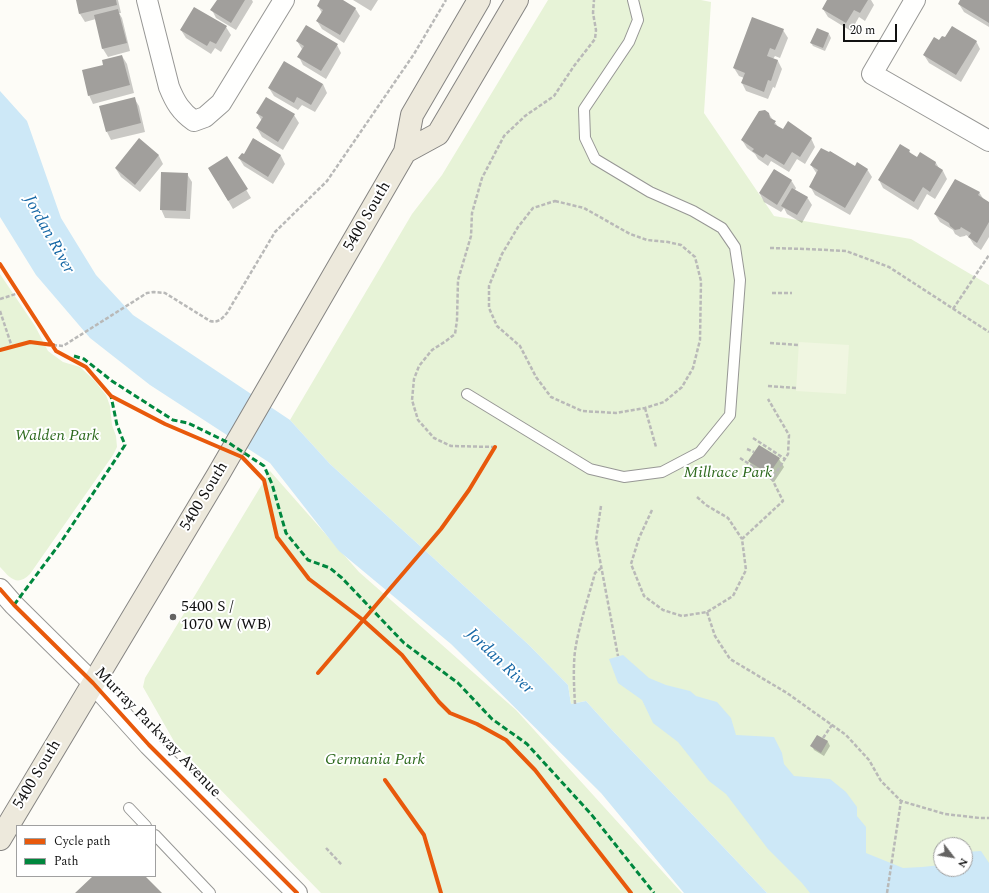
<!DOCTYPE html>
<html>
<head>
<meta charset="utf-8">
<style>
	body { margin:0 }
	#map { position:relative; width:989px; height:893px; overflow:hidden; background:#fdfcf7; font-family:Spectral,serif }
	canvas { display:block }
	.legend { position:absolute; left:16px; top:825px; width:140px; height:52px; box-sizing:border-box; background:#fff; border:1px solid #a0a0a0; margin:0; padding:5px 7px; list-style:none; font-size:12px; color:#111 }
	.legend li { display:flex; align-items:center; gap:8px; height:20px }
	.legend b { width:20px; border:1px solid #a0a0a0 }
	.north { position:absolute; left:933px; top:837px; width:40px; height:40px; box-sizing:border-box; background:#fff; border:1px solid #a0a0a0; border-radius:50%; rotate:121deg; font-size:11px; font-weight:700; line-height:16px; text-align:center; color:#111 }
	.north::after { content:''; display:block; margin:auto; width:14px; height:18px; background:#646362; clip-path:polygon(50% 0,100% 100%,50% 72%,0 100%) }
	.scale { position:absolute; left:843px; top:24px; width:54px; height:18px; box-sizing:border-box; border:2px solid #111; border-top:0; padding-left:5px; font-size:12px; line-height:14px; white-space:nowrap; color:#111; -webkit-text-stroke:3px #fff; paint-order:stroke }
</style>
</head>
<body>
<div id="map">
<canvas width="989" height="893"></canvas>
<ul class="legend">
<li><b style="height:5px;background:#e8590c"></b>Cycle path</li>
<li><b style="height:5px;background:#00873e"></b>Path</li>
</ul>
<div class="north">N</div>
<div class="scale">20 m</div>
</div>
<script>
const context = document.querySelector('canvas').getContext('2d');
context.lineJoin = 'round';
function paint(path, color) { context.fillStyle = color; context.fill(path, 'evenodd'); }
function trace(path, color, width, dash) { context.strokeStyle = color; context.lineWidth = width; context.lineCap = dash ? 'butt' : 'round'; context.setLineDash(dash || []); context.stroke(path); }
function label(font, color, halo, rows, align = 'center') {
  context.font = font + ' Spectral,serif'; context.lineWidth = 4; context.setLineDash([]); context.textBaseline = 'middle'; context.strokeStyle = halo; context.fillStyle = color; for (const [text, x, y, turn = 0] of rows) {
    context.save(); context.translate(x, y); context.rotate((+turn || 0) * Math.PI / 180); context.textAlign = isNaN(turn) ? turn : align; if (halo) context.strokeText(text, 0, 0); context.fillText(text, 0, 0); context.restore();
  }
}
const green = new Path2D(`
	M548,0H701L711,2L704,113L774,216L911,239L989,285V893H767L613,731L586,701L571,704L568,685L529,645L330,464L290,420L412,214L442,175ZM941,845H965V869H941Z
	M0,274L35,326L48,351L63,362L80,367L94,380L106,395L110,406L112,425L116,436L117,447L113,455L30,574C17,587 10,578 0,567Z
	M270,471L359,572L516,710L682,893H321L175,743L143,687L145,678Z`);
const pitch = new Path2D(`
	M799,342L849,345L846,394L796,391Z`);
const water = new Path2D(`
	M0,91L27,121L61,218L96,275L133,315L290,420L330,464L529,645L568,685L571,704L586,701L613,731L767,893H684L601,793L451,644L339,551L270,463L150,385L90,338L36,275L0,217Z
	M623,655L649,678L666,685L690,691L696,696L717,702L731,718L736,735L774,737L782,753L784,764L794,776L830,779L846,792L857,807V816L866,827V853L903,868L922,867L941,865V869H965V852L981,851L989,863V893H810L802,883L768,849L726,794L709,781L678,742L653,723L642,700L618,683L609,659Z`);
const shadow = new Path2D(`
	M77,0H118L121,13H119L122,18L130,51L108,57L103,49L96,19L85,22L80,14Z
	M218,0H252L253,2L236,30L216,18L212,10Z
	M321,0H341L355,8L360,16L344,43L322,29L317,21L322,13L318,6Z
	M353,0H378L371,11Z
	M829,0H871L874,5L865,21L859,17L851,31L828,17L823,9Z
	M961,0H989V27L964,12L959,4Z
	M226,27L231,35L221,52L215,48L211,54L186,38L181,30Z
	M783,30L788,38L780,58L775,56L773,59L778,61L782,69L775,88L773,87L768,99L746,91L742,83L744,78L739,76L734,68Z
	M829,34L831,38L825,51L813,46L811,43Z
	M297,41L337,45L341,53L326,79L303,65L299,57L302,49Z
	M976,41L980,49L961,82L929,63L924,55L940,42Z
	M122,56L127,64L134,93L93,104L89,95L104,66Z
	M323,84L327,93L315,112L302,105L298,110L274,96L269,88Z
	M134,98L139,106L145,132L111,140L107,132Z
	M257,113L294,115L299,123L283,150L262,137L257,128L262,121Z
	M768,113L779,128L811,138L815,147L805,164L797,159L789,172L771,161L768,166L758,159L755,154L747,148L742,140Z
	M254,139L281,156L285,164L273,184L244,166L239,158L244,156Z
	M139,140L159,156L163,164L140,192L121,177L116,169Z
	M909,151L912,155L917,158L936,163L939,168L943,171L947,179L935,199L927,194L918,210L883,188L879,180Z
	M227,157L251,198L233,209L209,168Z
	M811,165L855,167L867,169L872,177L850,215L815,195L810,186L817,174Z
	M774,170L791,180L796,188L795,190L807,197L812,205L802,223L787,214L784,208L781,212L764,202L760,194Z
	M187,174L192,182L190,219L165,218L161,209Z
	M979,192L984,200L989,203V237L981,250L974,245L969,237L966,235L965,236L960,237L955,234L953,230L940,222L935,214Z
	M779,459L784,467L774,482L754,469L749,461Z
	M818,736L828,742L830,746L824,756L814,750L812,746Z`);
const building = new Path2D(`
	M76,0H116L117,5L79,14Z
	M217,0H245L231,23L210,10Z
	M320,0H343L356,8L340,35L316,21L323,10L317,6Z
	M827,0H868L860,13L854,10L846,23L822,9Z
	M960,0H989V23L958,4Z
	M194,7L227,26L216,44L210,41L207,46L180,30Z
	M118,9L127,43L102,49L94,15Z
	M752,17L784,29L775,50L770,48L767,56L778,60L771,81L768,80L764,92L741,83L745,73L733,68Z
	M306,25L338,44L321,71L297,57L304,46L296,41Z
	M952,26L977,41L956,75L923,55L934,37L939,40L942,36L945,37Z
	M817,28L829,33L823,48L810,43Z
	M122,55L130,85L88,96L82,70L103,65L102,60Z
	M284,61L323,84L311,105L297,97L294,103L268,88Z
	M135,97L141,123L106,132L99,106Z
	M266,97L295,114L278,142L256,128L263,117L256,113Z
	M765,110L769,113L770,118L776,121L774,124L783,129L788,121L812,138L800,157L792,152L784,165L766,154L763,158L752,151L754,149L741,140L759,111Z
	M139,138L159,155L135,185L115,168Z
	M253,138L281,155L268,177L238,158L242,153L244,154Z
	M900,144L910,150L909,152L917,157L920,152L936,162L935,165L943,170L930,192L923,187L914,202L878,180Z
	M821,148L829,152L830,151L855,166L857,162L868,169L845,208L809,187L818,170L810,165Z
	M227,156L248,189L228,201L208,168Z
	M774,169L792,180L777,205L759,193Z
	M161,172L188,173L186,211L160,210Z
	M955,179L980,192L978,195L989,202V222L977,243L968,237L971,233L961,227L960,229L955,230L950,226L949,223L934,214Z
	M792,188L808,197L797,215L781,206Z
	M759,445L780,458L769,474L748,461Z
	M817,735L828,741L821,753L810,746Z
	M93,876H145L162,893H75Z`);
const path = new Path2D(`
	M555,201L584,208L630,234L647,240L668,242L681,245L695,257L701,281L700,340L693,368L682,387L664,402L645,408L616,413L582,411L551,397L536,377L520,346L497,326L489,308V286L502,254L518,227L533,208Z
	M770,248L807,249L846,251L889,267L989,332
	M772,293H792
	M0,299L19,293
	M953,309L989,255
	M0,311L12,347
	M770,343L799,345
	M53,345L63,346L147,293L154,292L165,293L210,321C218,323 222,319 227,313L275,232L327,181L414,54L446,0
	M768,386L796,388
	M645,408L656,447
	M753,438L785,459
	M495,447L451,446L434,438L418,420L412,400L414,379L419,366L432,350L446,341L455,334L457,320L458,280L471,236L472,213L482,178L504,136L525,116L554,96L574,66L595,39L596,30L593,13L594,0
	M747,449L754,452
	M740,458L772,479
	M697,497L706,505L728,518L742,539
	M601,506L596,539L618,656
	M652,510L639,538L631,564L644,596L663,610L682,616L707,612L733,596L746,570L742,539L783,501L772,479L788,454L789,435L768,399
	M707,612L715,636L730,659L787,693L846,735L869,760L881,781L901,801L945,814L980,818H989
	M575,704C574,686 573,669 575,651C579,625 588,599 595,573L601,568
	M823,738L832,725
	M326,848L342,865
	M887,893L901,801`);
const lane = new Path2D(`
	M467,394L590,469L624,477L662,472L700,452L730,415L740,280L735,247L722,228L693,211L650,192L595,159L585,138L584,109L629,42L638,20L633,0
	M129,808L146,826
	M155,835L210,893`);
const street = new Path2D(`
	M147,0L169,87C175,102 181,112 194,121L205,117L221,103L284,0
	M915,0L872,74L989,141
	M0,589L14,605L93,683L149,745L297,893`);
const primary = new Path2D(`
	M405,152L438,134L517,0
	M0,839L218,475L405,152L412,115L479,0`);
const quiet = new Path2D(`
	M74,356L84,359L112,381L173,420L188,423L229,443L264,466L272,484L286,533L308,560L330,568L342,578L404,643L458,683L492,719L527,744L591,814L654,893
	M14,605L61,542L125,445L117,425L111,396`);
const cycleway = new Path2D(`
	M0,264L56,351L86,367L111,396L165,424L242,457L264,480L277,537L309,579L363,620L402,655L439,702L450,713L477,724L506,740L535,770L631,893
	M0,350L30,342L53,345
	M0,589L14,605L93,683L149,745L297,893
	M318,673L441,529L469,490L495,447
	M385,780L424,835L441,893`);
const markers = [
	[173,617,4,"#646362"]
];
const streetNames = [
	["5400 South",368,217,-60],
	["5400 South",205,497,-59],
	["Murray Parkway Avenue",157,733,46],
	["5400 South",38,775,-59]
];
const parkNames = [
	["Walden Park",57,437],
	["Millrace Park",728,474],
	["Germania Park",375,761]
];
const poiNames = [
	["5400 S /",181,608],
	["1070 W (WB)",181,626]
];
const waterNames = [
	["Jordan River",48,235,61],
	["Jordan River",499,662,44]
];
paint(green, '#e7f3d7');
paint(pitch, '#f0f6e1');
paint(water, '#cde8f7');
paint(shadow, '#0003');
paint(building, '#a19f9c');
trace(lane, '#979795', 12);
trace(street, '#979795', 22);
trace(primary, '#858482', 24);
trace(path, '#b9b9b8', 2.5, [4, 2]);
trace(lane, '#fffffe', 10);
trace(street, '#fffffe', 20);
trace(primary, '#ede9dc', 22);
trace(quiet, '#00873e', 3, [6, 3]);
trace(cycleway, '#e8590c', 4);
for (const [x, y, r, color] of markers) { const dot = new Path2D(); dot.arc(x, y, r, 0, 2 * Math.PI); context.fillStyle = color; context.fill(dot); trace(dot, '#fff', 1.5); }
label('16px', '#111', '#fff', streetNames);
label('italic 16px', '#2f6b1f', '#fff', parkNames);
label('16px', '#111', '#fff', poiNames, 'left');
label('italic 17px', '#1768a6', '#fff', waterNames);
</script>
</body>
</html>
